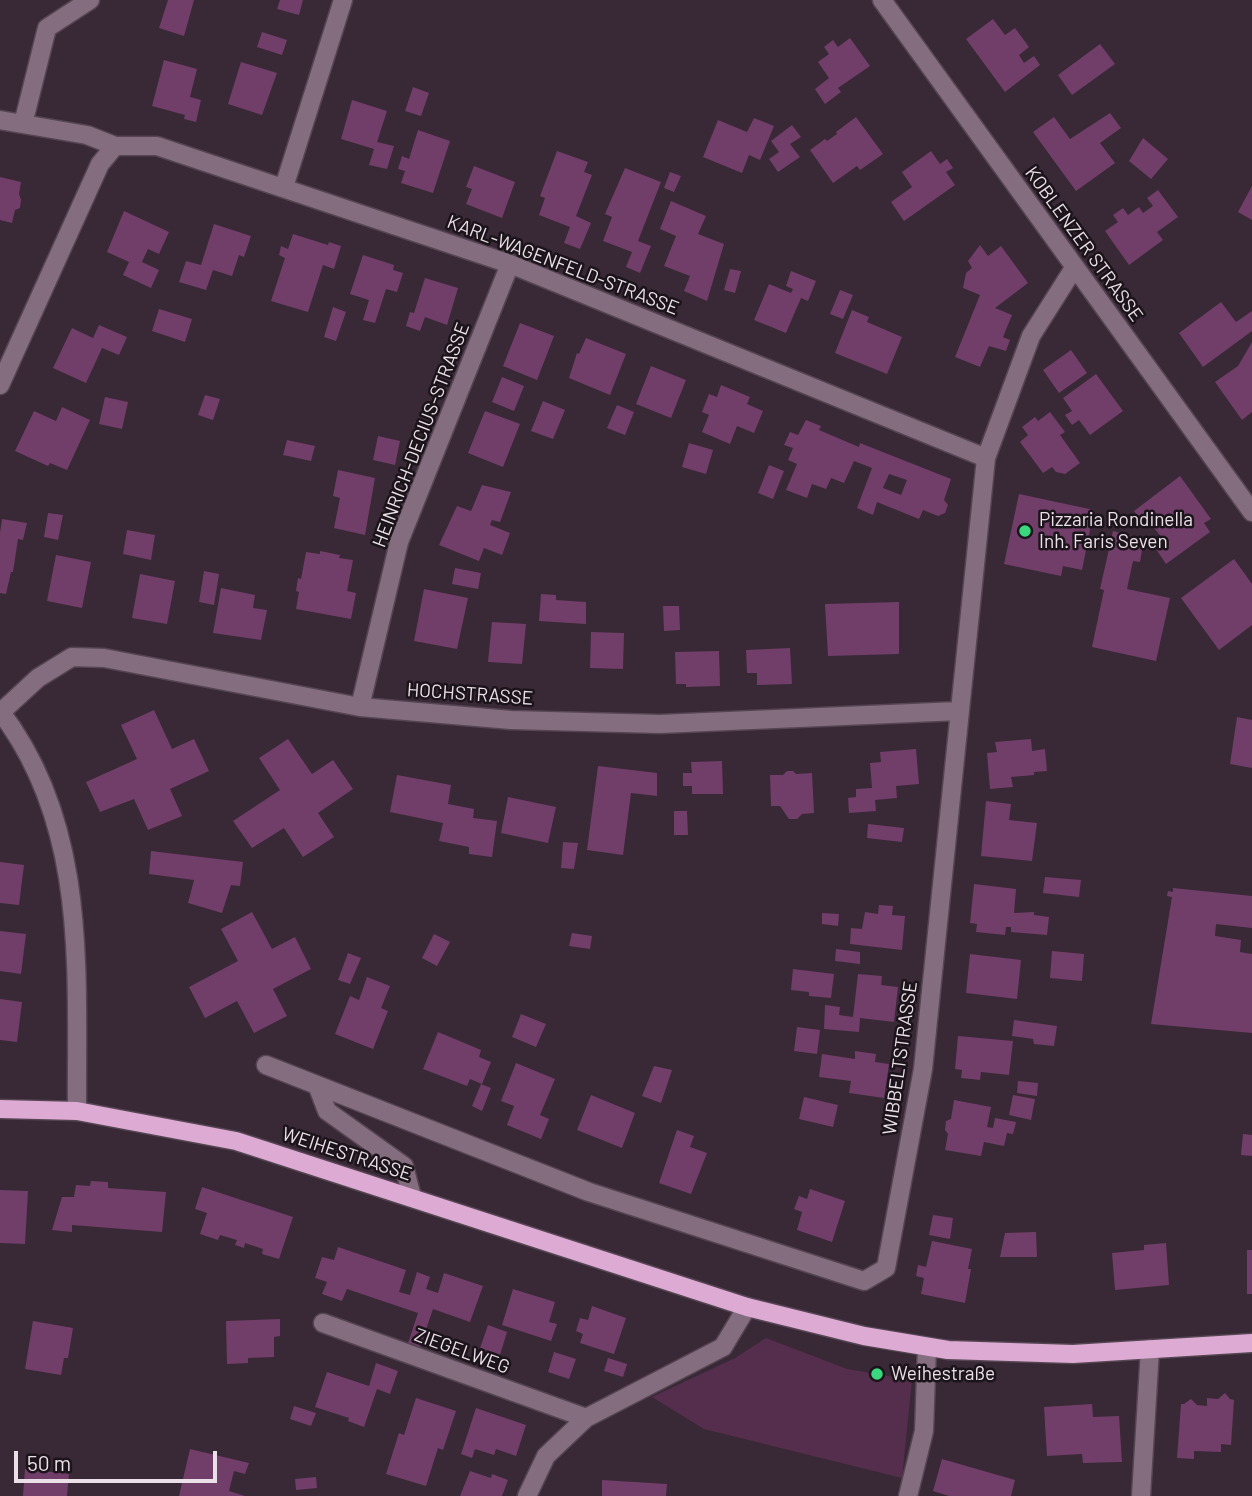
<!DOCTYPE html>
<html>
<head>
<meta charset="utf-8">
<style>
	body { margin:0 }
	#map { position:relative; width:1252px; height:1496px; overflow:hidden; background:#392836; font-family:Barlow,sans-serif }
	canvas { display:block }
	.scale { position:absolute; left:14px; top:1451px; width:203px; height:32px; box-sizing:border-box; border:4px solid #ebdfe8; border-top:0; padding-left:9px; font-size:21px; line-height:24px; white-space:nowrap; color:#ebdfe8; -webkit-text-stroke:5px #1b141a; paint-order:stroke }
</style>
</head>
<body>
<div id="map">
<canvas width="1252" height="1496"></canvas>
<div class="scale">50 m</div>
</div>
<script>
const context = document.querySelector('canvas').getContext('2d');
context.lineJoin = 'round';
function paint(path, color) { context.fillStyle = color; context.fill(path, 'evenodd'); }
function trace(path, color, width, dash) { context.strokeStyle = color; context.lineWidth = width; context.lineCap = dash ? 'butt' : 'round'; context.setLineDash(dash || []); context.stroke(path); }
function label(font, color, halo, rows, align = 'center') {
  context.font = font + ' Barlow,sans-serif'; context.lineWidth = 5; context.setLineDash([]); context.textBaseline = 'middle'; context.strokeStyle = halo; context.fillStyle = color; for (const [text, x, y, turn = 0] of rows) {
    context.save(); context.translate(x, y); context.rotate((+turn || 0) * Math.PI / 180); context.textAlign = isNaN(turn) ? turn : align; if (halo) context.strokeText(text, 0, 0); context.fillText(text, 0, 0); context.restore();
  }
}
const green = new Path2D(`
	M766,1338L847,1369L912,1380L902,1478L704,1429L652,1397L735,1358Z`);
const building = new Path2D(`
	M168,0H194L184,36L159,28Z
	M280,0H303L299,15L277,9Z
	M993,19L1005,35L1015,28L1029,47L1019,55L1024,63L1034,56L1040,65L1005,92L966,39Z
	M262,32L287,40L282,55L257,47Z
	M850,38L870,66L838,88L841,92L825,104L815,89L829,78L818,62L829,54L824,47L833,40L838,47Z
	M1100,44L1115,64L1072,95L1058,75Z
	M164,60L197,69L190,97L201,100L196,122L184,119L185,115L152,106Z
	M241,62L277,73L262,115L228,104Z
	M413,87L429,93L421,116L405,111Z
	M352,100L387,111L377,142L394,146L387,169L369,165L374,149L341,139Z
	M1110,113L1121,128L1100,143L1115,163L1076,191L1033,132L1054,117L1070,139Z
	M856,117L883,154L860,170L857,166L833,183L810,150L825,139L827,141L837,134L836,132Z
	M754,118L774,126L760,160L749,155L742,173L703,157L718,120L747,132Z
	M792,125L801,137L790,144L800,157L778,172L769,159L779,152L771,141Z
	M418,130L450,141L433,193L401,183L405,171L398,169L402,156L409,159Z
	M1143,138L1168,159L1151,179L1129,161Z
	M557,151L588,162L584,172L592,175L576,216L591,223L580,249L564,243L570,227L539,215L545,198L540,196Z
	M931,151L940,164L947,159L953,168L946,172L955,185L904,221L891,202L912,187L902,172Z
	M474,166L515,182L502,218L466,204L472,189L466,187Z
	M625,168L661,182L638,241L651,246L640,273L626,267L632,252L603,241L612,217L605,214Z
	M670,172L681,176L674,192L664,188Z
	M0,177L21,182L19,194L21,200L20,208L15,210L12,223L0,220Z
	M1252,186V220L1238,212Z
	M1158,190L1178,217L1157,232L1163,240L1129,265L1105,231L1118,222L1113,215L1123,208L1128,215L1139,207L1143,213L1153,206L1147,198Z
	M671,201L706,216L698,234L724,244L707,301L684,291L690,276L664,266L676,236L660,229Z
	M124,211L169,232L159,254L148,249L142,262L159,270L151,288L123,275L129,262L107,252Z
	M214,224L251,236L244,257L239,255L232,276L213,270L206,290L179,282L186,261L201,265Z
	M293,234L328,245L329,242L341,246L334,269L323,265L308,312L271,301L285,258L279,255L281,246L288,249Z
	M980,245L988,256L1001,246L1028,283L995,308L1012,315L1003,337L1010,340L1006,351L989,346L980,367L955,357L980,295L963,288L966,273L972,268L968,261Z
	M363,255L394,265L393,270L403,273L397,292L386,289L375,323L363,320L369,300L350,294Z
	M730,269L741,271L735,293L724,290Z
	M791,271L816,281L808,301L801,298L786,333L754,320L769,284L791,293L793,289L786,286Z
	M425,278L458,288L447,325L425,317L420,331L406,326L410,312L414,313Z
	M840,290L853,295L843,319L830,314Z
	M1221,302L1236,322L1252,311V331L1203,367L1179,333Z
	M333,307L346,312L336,341L324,337Z
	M159,309L192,319L185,342L152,331Z
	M852,310L869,317L867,322L902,337L887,374L835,353Z
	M520,323L554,336L537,380L503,366Z
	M99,325L127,337L119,355L102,348L86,383L53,368L72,328L93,338Z
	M586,338L626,354L610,395L569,378L577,353L579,354Z
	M1252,342V412L1242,420L1215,382L1238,366Z
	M1071,350L1087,373L1059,393L1043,370Z
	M651,366L686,380L671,418L636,404Z
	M1096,374L1123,411L1090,435L1079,420L1072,425L1065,415L1072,411L1063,398Z
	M502,377L524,386L514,411L492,402Z
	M721,385L750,397L747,404L763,411L754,433L737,426L730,444L702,432L709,415L702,412L709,394L717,397Z
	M205,395L220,399L213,420L198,415Z
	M105,397L128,402L122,429L99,424Z
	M543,401L565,410L553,439L531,431Z
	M617,405L634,412L625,435L607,428Z
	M62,407L90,420L67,470L50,463L48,466L15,451L34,411L56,421Z
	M485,411L520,424L503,467L468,453Z
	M1050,412L1065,432L1060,435L1080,463L1065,474L1056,472L1052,467L1043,473L1020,442L1028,435L1022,427L1035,417L1038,421Z
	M806,420L821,426L819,430L859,447L860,443L951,479L944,500L948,505L945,513L938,516L923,510L919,519L877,502L873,515L857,508L872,468L854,461L844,483L831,478L826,489L812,484L807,498L786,490L797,464L788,460L793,448L784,445L790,432L798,435ZM889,474L907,480L901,495L883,488Z
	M378,436L400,441L395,465L373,460Z
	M287,440L315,446L311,461L283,455Z
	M689,443L713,450L706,474L682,467Z
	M769,465L784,471L773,499L758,493Z
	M338,470L375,478L365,535L334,528L340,498L333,496Z
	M1180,476L1211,519L1204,523L1210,532L1166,564L1156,549L1165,542L1151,524L1146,528L1134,511Z
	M482,485L511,492L500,522L492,520L490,525L510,533L502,555L484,548L479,561L439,545L457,506L471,511Z
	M1019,494L1094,510L1082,570L1063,566L1061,576L1004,564Z
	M48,513L63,515L58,540L44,537Z
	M2,519L27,523L23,540L18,539L13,572H11L6,594L0,593V533Z
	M127,530L155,535L151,560L123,554Z
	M1113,531L1144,539L1140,562L1133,561L1127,589L1170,598L1156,661L1092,647L1104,590L1100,589Z
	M320,551L340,555L339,558L353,560L347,591L356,593L351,619L296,609L299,592L296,591L298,578L301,579L306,552L320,554Z
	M56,555L91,562L82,608L47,601Z
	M1234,559L1252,584V625L1219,650L1181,598Z
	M455,568L481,573L478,589L452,584Z
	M204,571L219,574L214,605L199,602Z
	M140,574L175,581L167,624L132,618Z
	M221,588L255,595L253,608L267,610L261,640L213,633Z
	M424,589L468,598L457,649L414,641Z
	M541,594L556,595V600L586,602V624L539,621Z
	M899,602V654L828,656L825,604Z
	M663,606H679L680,630L664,631Z
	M492,622L526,624L522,664L488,662Z
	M591,632L624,633L623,669L590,668Z
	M790,648L792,684L757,685V673H747L746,650Z
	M719,651L720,686L686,687V684H676L675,652Z
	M154,710L172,749L194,739L209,771L170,789L182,816L148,830L134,799L100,812L86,782L137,759L121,725Z
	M1237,717L1252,720V768L1230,764Z
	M288,739L312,774L333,760L353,789L318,813L334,837L303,857L284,828L252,848L233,821L280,790L259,758Z
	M1031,739L1032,751L1045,749L1047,771L1034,772V775L1011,777L1013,787L990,789L987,753L997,752L995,742Z
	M916,749L919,784L896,786L897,798L875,800L876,811L849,813L848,798L856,797V789L872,788L870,763L881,762L880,752Z
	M722,761L723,794H692V786H683V773H692L691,762Z
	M598,766L657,773V796L631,793L623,855L587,850Z
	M787,771H793L796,774L812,773L814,813L802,814L797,819H789L780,806H771L770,775H783Z
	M397,775L451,785L448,804L474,809L473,818L497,821L492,857L469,854V847L439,841L443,823L390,812Z
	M508,797L556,807L548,843L501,833Z
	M986,801L1011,804L1009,820L1037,823L1032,861L981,856Z
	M674,811H687L688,835H674Z
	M868,824L904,828L902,842L867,838Z
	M563,842L578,843L574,869L561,868Z
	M151,851L243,862L240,886L231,885L222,913L188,903L194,880L149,874Z
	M0,862L24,865L19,905L0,903Z
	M1045,877L1081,880L1079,897L1043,893Z
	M974,884L1016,889L1014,913L1034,912V915L1049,917L1047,935L1011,932V927H1006L1005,935L976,932L977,924L970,923Z
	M1173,888L1252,896V928L1216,924L1215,936L1241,940L1240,952L1252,954V1033L1151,1024L1172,897L1167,896L1168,891L1173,892Z
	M879,905L893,906L892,915L905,916L902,950L850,944L851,928L862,929L865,912L878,914Z
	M252,912L272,949L295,937L311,969L273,989L287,1016L254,1033L237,1001L205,1018L189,987L238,961L221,929Z
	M822,913L839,914L838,926L822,924Z
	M0,931L26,934L21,974L0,971Z
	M572,933L592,936L590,949L569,946Z
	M434,934L450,942L437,966L422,958Z
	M836,949L860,952V964L835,961Z
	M1052,951L1084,954L1082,981L1050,978Z
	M348,953L361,958L350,984L338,980Z
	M970,954L1021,960L1017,999L966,993Z
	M793,969L834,974L831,998L809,996V992L791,990Z
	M858,974L882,976L881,985L898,987L894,1022L860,1018L859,1032L824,1029L825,1005L840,1007L839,1015L853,1017Z
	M367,977L390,986L381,1008L388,1011L373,1049L335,1034L350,996L359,1000Z
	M0,999L22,1002L17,1042L0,1040Z
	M521,1014L546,1024L536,1047L512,1037Z
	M1014,1020L1057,1026L1054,1046L1034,1044L1033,1039L1012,1036Z
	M797,1027L820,1030L817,1054L794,1051Z
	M438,1032L481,1050L479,1057L491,1062L482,1084L470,1079L467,1086L423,1069Z
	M958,1036L1013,1041L1009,1075L981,1072L980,1080L961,1078L962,1070L955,1069Z
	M855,1051L876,1054L875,1062L889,1064L884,1098L849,1093L851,1081L819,1077L822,1054L855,1059Z
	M516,1063L555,1079L540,1115L549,1119L541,1139L507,1125L514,1106L501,1101Z
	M654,1066L672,1070L661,1103L642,1096Z
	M1018,1081L1038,1083L1037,1096L1017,1093Z
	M481,1084L491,1088L482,1111L472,1106Z
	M591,1095L635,1113L622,1148L577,1130Z
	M1013,1095L1035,1099L1031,1120L1009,1115Z
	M804,1097L838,1105L833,1127L799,1119Z
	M954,1100L991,1107L987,1127L993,1128L995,1118L1016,1122L1013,1134L1007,1133L1004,1146L984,1142L981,1156L945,1150L948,1134L945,1130L946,1121L951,1119Z
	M677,1130L694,1136L690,1147L707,1153L691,1194L659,1183Z
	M1243,1134L1252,1135V1156L1241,1155Z
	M91,1181L108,1182V1188L166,1192L162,1232L72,1225V1232L52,1230L62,1197H74L76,1185L90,1186Z
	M202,1187L293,1217L279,1259L262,1254L263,1249L245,1243L244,1248L235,1245L237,1240L220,1235L218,1240L200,1234L207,1213L195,1209Z
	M810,1189L845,1201L832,1242L797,1230L802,1212L794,1209L799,1196L807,1199Z
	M0,1190L28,1191L25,1244L0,1243Z
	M933,1215L953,1218L950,1239L929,1235Z
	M1036,1232L1037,1257H1000L1005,1233Z
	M932,1241L972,1249L968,1269H971L965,1303L921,1294L924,1278L916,1276L918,1265L926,1267Z
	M1166,1243L1169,1285L1115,1290L1112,1253L1144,1250V1245Z
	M338,1247L406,1270L399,1292L410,1295L417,1272L430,1277L426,1289L438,1293L444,1273L483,1286L470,1322L433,1309L420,1347L408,1343L418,1313L347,1289L342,1301L322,1294L327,1282L315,1278L322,1257L334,1260Z
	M1247,1250H1252V1294H1247Z
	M513,1289L555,1302L549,1322L557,1324L551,1341L502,1325Z
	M592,1306L626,1318L614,1354L580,1343L583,1334L576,1331L580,1318L588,1320Z
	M280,1319V1336L274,1337V1357L248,1358V1363L227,1364L226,1321Z
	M33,1321L73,1328L68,1358H64L61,1375L25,1369Z
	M488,1325L507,1332L500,1355L480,1348Z
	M554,1352L576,1359L569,1379L548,1372Z
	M608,1358L627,1364L623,1377L604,1371Z
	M376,1363L398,1371L390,1394L377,1389L364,1427L348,1421L349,1418L315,1407L327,1372L369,1386Z
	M1225,1393L1230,1399L1234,1400L1231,1445L1221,1444V1452L1194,1451V1459L1177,1458L1181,1404H1184L1191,1399L1197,1405L1207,1406V1398L1218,1399Z
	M416,1398L456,1411L443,1450L438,1448L426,1486L386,1474L399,1433L404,1435Z
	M1092,1404L1093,1417L1119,1416L1122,1462L1083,1463L1082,1454L1047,1456L1044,1407Z
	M294,1406L316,1413L311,1426L290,1419Z
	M476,1408L526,1425L516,1456L496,1449L494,1455L475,1449L472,1458L461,1454Z
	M190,1449L249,1463L245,1474L234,1471L229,1491L245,1496H179Z
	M942,1459L1015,1480L1011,1496H949L933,1491Z
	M25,1469L69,1474L67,1496H23Z
	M470,1471L491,1478L492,1474L508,1480L502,1496H460Z
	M316,1477L317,1488L296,1490L295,1479Z
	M602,1480L667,1484L666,1496H602Z`);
const minor = new Path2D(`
	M882,0L1252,512
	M0,120L87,135L115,146
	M23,124L47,28L90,0
	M284,187L343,0
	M0,385L100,164L115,146H157L510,264L986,458
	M360,707L399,542L510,264
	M0,711C89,827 76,973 77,1111
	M1,712L38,678L72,657L104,658L360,707L511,720L660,724L959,711
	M266,1065L589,1192L864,1281L886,1268L923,1069L986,458L1031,336L1074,268
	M317,1085L327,1111L404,1166L412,1197
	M323,1323L586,1418
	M527,1496L546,1456L586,1418L723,1347L747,1307
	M908,1496L924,1431L927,1347
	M1141,1496L1150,1349`);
const major = new Path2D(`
	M0,1109L77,1111L236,1141L747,1307L864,1336L948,1350L1073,1354L1252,1343`);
const markers = [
	[1025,531,7,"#3bd77e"],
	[877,1374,7,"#3bd77e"]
];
const streetNames = [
	["KOBLENZER STRASSE",1084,244,54],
	["KARL-WAGENFELD-STRASSE",563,265,21],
	["HEINRICH-DECIUS-STRASSE",421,435,-69],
	["HOCHSTRASSE",470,694,4],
	["WIBBELTSTRASSE",900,1058,-82],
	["WEIHESTRASSE",347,1154,18],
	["ZIEGELWEG",462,1351,20]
];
const poiNames = [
	["Pizzaria Rondinella",1039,520],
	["Inh. Faris Seven",1039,542],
	["Weihestraße",891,1374]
];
paint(green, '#552e4e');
paint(building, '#713e69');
trace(minor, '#554552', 21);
trace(major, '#554552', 21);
trace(minor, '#856d80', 18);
trace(major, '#dcaad2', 18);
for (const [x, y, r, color] of markers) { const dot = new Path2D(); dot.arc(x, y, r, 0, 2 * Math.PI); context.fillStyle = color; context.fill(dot); trace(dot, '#1b141a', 2.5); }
label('19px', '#ebdfe8', '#1b141a', streetNames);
label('19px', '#ebdfe8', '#1b141a', poiNames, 'left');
</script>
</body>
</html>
